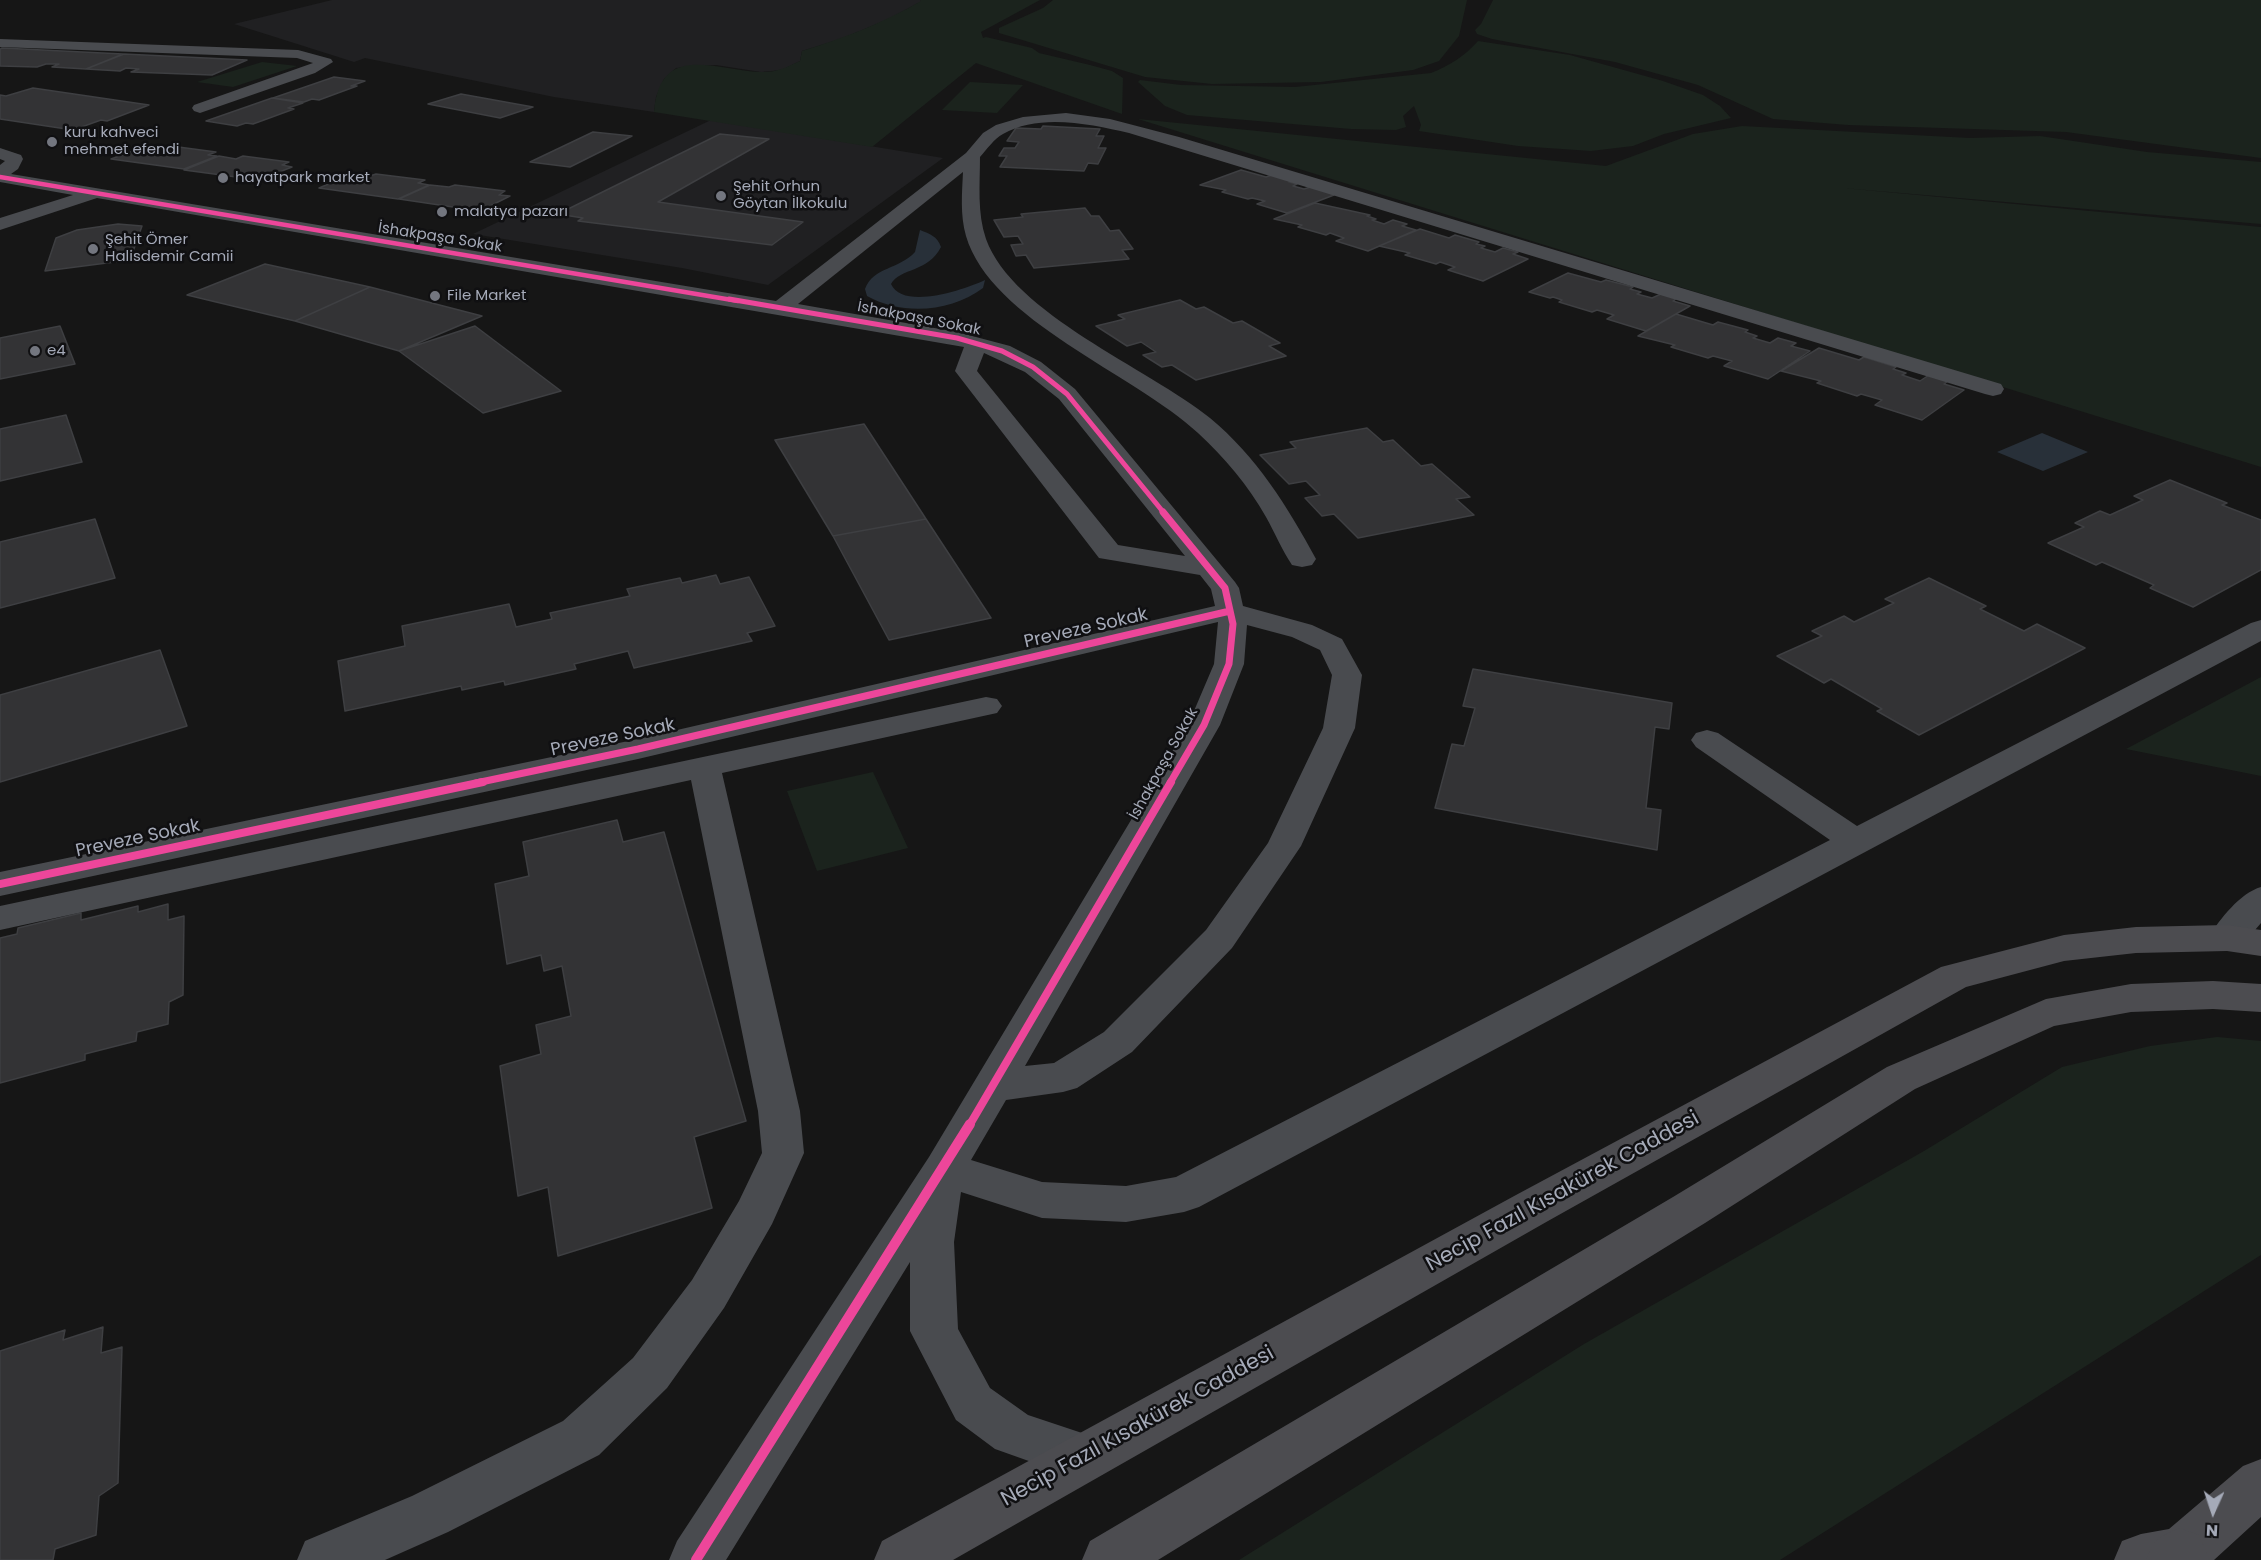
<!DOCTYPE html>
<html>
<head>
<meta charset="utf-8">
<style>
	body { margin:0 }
	#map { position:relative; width:2261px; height:1560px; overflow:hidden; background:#161616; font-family:Poppins,sans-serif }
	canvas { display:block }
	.north { position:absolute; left:2183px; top:1482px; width:60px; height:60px; -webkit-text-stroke:4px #101012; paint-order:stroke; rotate:183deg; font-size:16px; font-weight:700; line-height:24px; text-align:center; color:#a5aab8 }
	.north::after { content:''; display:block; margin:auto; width:21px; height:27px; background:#a5aab8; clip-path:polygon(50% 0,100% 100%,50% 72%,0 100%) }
</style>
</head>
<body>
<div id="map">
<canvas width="2261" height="1560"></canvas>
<div class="north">N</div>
</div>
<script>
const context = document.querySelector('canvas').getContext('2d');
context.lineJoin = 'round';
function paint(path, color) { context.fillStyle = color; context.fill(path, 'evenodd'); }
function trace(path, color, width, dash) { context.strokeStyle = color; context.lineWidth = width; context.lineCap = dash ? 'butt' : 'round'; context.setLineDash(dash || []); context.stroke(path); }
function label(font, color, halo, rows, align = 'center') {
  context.font = font + ' Poppins,sans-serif'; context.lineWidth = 5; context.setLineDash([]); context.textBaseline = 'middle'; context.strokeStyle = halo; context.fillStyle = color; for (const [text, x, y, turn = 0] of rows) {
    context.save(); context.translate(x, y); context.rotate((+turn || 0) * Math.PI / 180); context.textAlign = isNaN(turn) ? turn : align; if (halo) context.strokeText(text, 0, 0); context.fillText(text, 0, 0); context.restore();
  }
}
const built = new Path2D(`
	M332,0H920L922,1L889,19L841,39L802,51L800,61L782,70L761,72L716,65L676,68L664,79L656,97L654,112L554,97L365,58L354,62L234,24Z
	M711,120L943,158L768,285L682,268L473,234Z`);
const green = new Path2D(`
	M920,0H1040L981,32L983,38L986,37L1032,48L1039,53L1090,65L1112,71L1123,78L1122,114L976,63L872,147L654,112C660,42 714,70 760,72C775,73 787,67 800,61L802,51C844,38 883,23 921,1Z
	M1053,0H1467L1459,36L1439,61L1413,70L1321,82L1212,84L1145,77L999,33V28L1043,8Z
	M1493,0H2261V158L2066,132L1848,125L1773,119L1698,85L1615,62L1492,39L1477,34L1475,30L1481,24Z
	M1478,41L1570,55L1663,81L1703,95L1720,106L1731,118L1664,134L1633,146L1591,151L1518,146L1419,131L1421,125L1414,106L1403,116L1406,127L1396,130L1351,129L1187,115L1165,106L1138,82L1140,80L1181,85L1295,87L1431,73C1449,66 1466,55 1478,41Z
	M262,62L297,66L233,87L197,82Z
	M970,82L1023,85L997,113L942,110Z
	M1138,119L1606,166L1693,134L1742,126L1970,138L2040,136L2147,152L2261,162V224L1843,188L2261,227V467Z
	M2261,677V776L2126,749Z
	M873,772L908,848L817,871L787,791Z
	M2217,1037L2261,1041V1255L1780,1560H1239L1584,1344L1924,1151L2062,1067L2150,1046Z`);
const water = new Path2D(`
	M920,230C930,234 937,236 941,247C929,272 900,268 891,284C903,311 966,289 985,280L983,288C951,312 903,316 867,296L865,289C873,267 900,269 915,252Z
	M2042,433L2088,452L2043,471L1997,452Z`);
const building = new Path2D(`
	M2,48L123,54L86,69L52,67L59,64H46L37,67L0,66V49Z
	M124,54L247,60L212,75L131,72L139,69L126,68L120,71L86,69Z
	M334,77L365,81L351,86H357L319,100L312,99L304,102L273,98Z
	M33,88L149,105L107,121L101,120L73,130L0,119V95L6,96Z
	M461,94L533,107L500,118L428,104Z
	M272,98L303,103L288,108L294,109L253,124L246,123L237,126L206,121Z
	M1043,126L1100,129L1096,136H1104L1098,148H1106L1098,164L1088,163L1084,171L1000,167L1007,156H999L1004,148H1015L1019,142L1007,141L1016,128L1041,129Z
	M593,132L632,136L570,167L530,162Z
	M720,134L769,139L658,202L803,222L772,245L578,221L583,218L558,214Z
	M147,146L164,149L171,146L216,152L208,155L217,156L184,169L111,159Z
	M219,156L236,159L243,156L289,162L282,165L292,167L259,180L184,170Z
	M1241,170L1266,177L1272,175L1292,181L1289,182L1297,184L1293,186L1304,189L1314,186L1334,195L1287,213L1257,204L1265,201L1252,198L1248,199L1222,192L1226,190L1200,185Z
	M352,174L370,176L376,174L425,180L418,183L429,185L398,199L319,188Z
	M430,185L449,187L455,185L505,191L499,195L510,196L480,211L399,199Z
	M1315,203L1370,215L1367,216L1376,219L1372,220L1384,224L1393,220L1407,224L1402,226L1416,230L1368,251L1336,241L1344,238L1330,233L1326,235L1298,227L1302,225L1274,219Z
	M1085,208L1091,216H1099L1110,231L1119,230L1133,249L1122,250L1129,259L1034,268L1026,255L1016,256L1011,245L1023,244L1018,236L1004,237L994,220L1023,217L1021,214Z
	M118,224L142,226L130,260L45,271L56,238L77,230Z
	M1420,229L1449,238L1455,235L1479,242L1476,244L1485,246L1481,248L1495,252L1503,248L1518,252L1513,254L1528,259L1483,281L1448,270L1455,267L1440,262L1436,264L1405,255L1410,253L1379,246Z
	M265,264L370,287L295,321L187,295Z
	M1568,273L1601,282L1606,280L1633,287L1630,289L1641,292L1637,294L1652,298L1661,294L1677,298L1673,301L1690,306L1646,331L1607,319L1614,315L1597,310L1592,312L1559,302L1562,300L1553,297L1550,298L1529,292Z
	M370,287L482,316L399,351L295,321Z
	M1180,300L1196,309L1204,307L1233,323L1242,321L1280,343L1269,346L1286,356L1196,380L1172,365L1162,367L1143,355L1156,352L1141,342L1127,346L1096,326L1125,319L1118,315Z
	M1676,314L1713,325L1718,322L1748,330L1745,332L1757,336L1753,338L1770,343L1778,338L1796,343L1791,346L1810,351L1768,379L1724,366L1732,361L1713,356L1708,358L1671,347L1675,345L1638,336Z
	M60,326L75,364L0,379V338Z
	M475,326L561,391L483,413L399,351Z
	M1819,348L1859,360L1864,357L1896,367L1893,369L1906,373L1902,375L1920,381L1929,375L1948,381L1944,384L1964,390L1922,420L1875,405L1882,400L1861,394L1857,396L1817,383L1821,381L1781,371Z
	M66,415L82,462L0,481V429Z
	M864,424L926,519L833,536L775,440Z
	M1367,428L1383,442L1393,440L1421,466L1432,464L1470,497L1456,499L1474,515L1358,538L1334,514L1322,516L1305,498L1320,495L1306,481L1289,484L1260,455L1296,448L1290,442Z
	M2170,480L2227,503L2222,505L2261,520V570L2193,607L2150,588L2154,585L2102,562L2096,565L2048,543L2084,527L2075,523L2100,511L2110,515L2143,500L2134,496Z
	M95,519L115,578L0,608V542Z
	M926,519L991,618L889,640L833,536Z
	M716,575L720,584L749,577L775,626L747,633L752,641L634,668L628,651L574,664L576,669L505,685L504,681L462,690L461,686L345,711L338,661L405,646L402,626L509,604L516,627L552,619L550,613L630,596L627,589L680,578L682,583Z
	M1929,578L1986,606L1980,609L2024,631L2037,624L2085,648L1919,735L1877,711L1882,709L1831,679L1824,683L1777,656L1822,636L1812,631L1844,616L1854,622L1894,603L1885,599Z
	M160,650L187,726L0,782V695Z
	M1473,669L1672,703L1669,729L1655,727L1646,808L1661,810L1657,850L1435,808L1452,744L1464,746L1475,708L1463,706Z
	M617,820L623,842L664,832L746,1121L694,1137L712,1208L558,1256L548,1187L518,1196L500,1066L541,1054L536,1025L571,1016L562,966L544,971L541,955L507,964L495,884L529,876L523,842Z
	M168,904V920L184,916L183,995L169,1002L168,1024L137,1032L136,1041L85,1054V1060L0,1083V938L17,934L18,928L81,913V920L138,906V912Z
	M103,1327L101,1353L122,1347L118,1483L99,1496L96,1535L55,1549L53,1560H0V1351L65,1330L63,1340Z`);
const minor = new Path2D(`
	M0,39L298,50L331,59L333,62L315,73L200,113L194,111L192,108L194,105L313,63L297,58L0,47Z
	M1066,113L1110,119L1179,137L2001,384L2004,389L2001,394L1993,396L1985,394L1129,133C1091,124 1039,113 1003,134C994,139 987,149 980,157C980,184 977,213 986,239C1013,314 1148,368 1210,418C1256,456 1288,507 1316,559L1312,565L1302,567L1292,565C1282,550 1275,533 1266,517C1248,485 1225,458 1198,433C1135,374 991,321 966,236C960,215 962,193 963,172L798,304L957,332L1010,346L1041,362L1075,389L1235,582L1239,588L1243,606L1312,625L1342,639L1362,675L1355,728L1301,846L1232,948L1132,1052L1077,1088L1063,1092L1006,1100L971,1160L1042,1182L1126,1186L1176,1177L1830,840L1696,747L1691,740L1696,733L1707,730L1718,733L1857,826L2251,623L2261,620V641L1199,1207L1184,1212L1126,1222L1042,1218L961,1192L954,1242L958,1329L990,1388L1028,1415L1103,1440L1110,1457L1103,1474L1085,1481L995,1449L956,1420L910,1331V1262L726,1560H669L677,1541L929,1157L1188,725L1214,664L1218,622L638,759L0,896V872L638,739L1215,606L1211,589L1200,575L1099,558L955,371L964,347L97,198L0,230V218L73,195L0,182V165L5,161L0,159V148L21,155L23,159L18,169L11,174L776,301L966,153L983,133L996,125L1023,117ZM984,353L1025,372L1059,399L1185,556L1118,545L977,371ZM1247,625L1292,637L1320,650L1332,675L1323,728L1268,843L1206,930L1104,1032L1054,1063L1025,1066L1220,725L1244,664Z
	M986,697L997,699L1002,706L997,713L722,773L800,1111L804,1153L772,1224L724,1308L667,1388L599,1455L448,1532L385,1560H297L305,1541L412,1496L563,1421L633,1358L692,1280L739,1201L762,1153L758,1111L691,780L0,930V906Z
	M2261,887V923C2245,941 2240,955 2214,947L2208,938C2220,919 2240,893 2261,887Z`);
const major = new Path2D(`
	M2227,925L2261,930V956L2227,951L2136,953L2064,961L1966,987L1548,1221L953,1560H874L882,1541L1516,1195L1941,967L2064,935L2136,927Z
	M2213,981L2261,984V1012L2213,1009L2131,1012L2054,1026L1915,1089L1705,1223L1158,1560H1082L1090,1541L1673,1197L1887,1067L2046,999L2131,984Z
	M2261,1459V1517L2214,1560H2114L2122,1541L2141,1534L2169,1529L2243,1466Z`);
const highway = new Path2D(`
	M2180,1528L2199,1535L2207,1554L2204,1560H2146C2155,1538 2158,1537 2180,1528Z`);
const cyclewayFar4 = new Path2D(`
	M0,177L738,301`);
const cyclewayFar3 = new Path2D(`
	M729,299L957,338L1002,351L1033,367L1067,394L1164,513`);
const cyclewayFar2 = new Path2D(`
	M1163,512L1225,588L1233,624L1229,664L1204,725L1170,783
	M476,783L638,749L1230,611`);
const cyclewayFar1 = new Path2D(`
	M0,884L483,782
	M969,1126L1171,782`);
const cycleway = new Path2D(`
	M696,1560L970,1124`);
const markers = [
	[52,142,6,"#73767f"],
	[223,178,6,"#73767f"],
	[721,196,6,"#73767f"],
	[442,212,6,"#73767f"],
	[93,249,6,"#73767f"],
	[435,296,6,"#73767f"],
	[35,351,6,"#73767f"]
];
const farPoinames = [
	["kuru kahveci",64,133],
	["mehmet efendi",64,150],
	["hayatpark market",235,178],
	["Şehit Orhun",733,187],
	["Göytan İlkokulu",733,204],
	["malatya pazarı",454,212],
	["Şehit Ömer",105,240],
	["Halisdemir Camii",105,257],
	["File Market",447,296],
	["e4",47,351]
];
const farStreetnames = [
	["İshakpaşa Sokak",440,238,9],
	["İshakpaşa Sokak",919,319,11],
	["İshakpaşa Sokak",1164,764,-61]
];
const streetNames = [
	["Preveze Sokak",1086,629,-13],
	["Preveze Sokak",613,738,-12],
	["Preveze Sokak",138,839,-12]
];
const nearStreetnames = [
	["Necip Fazıl Kısakürek Caddesi",1563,1192,-29],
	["Necip Fazıl Kısakürek Caddesi",1138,1427,-29]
];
paint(built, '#202022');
paint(green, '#1b231d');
paint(water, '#283039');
paint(building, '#333335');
trace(building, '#3e3f42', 1.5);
paint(minor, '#494b4f');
paint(major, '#4c4c50');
paint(highway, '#4c4c50');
trace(cyclewayFar4, '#ed469a', 4.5);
trace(cyclewayFar3, '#ed469a', 5);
trace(cyclewayFar2, '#ed469a', 7);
trace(cyclewayFar1, '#ed469a', 8);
trace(cycleway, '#ed469a', 10);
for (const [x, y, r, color] of markers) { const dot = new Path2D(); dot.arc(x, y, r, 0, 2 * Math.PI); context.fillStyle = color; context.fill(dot); trace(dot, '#101012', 2); }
label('15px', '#a5aab8', '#101012', farPoinames, 'left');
label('15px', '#a5aab8', '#101012', farStreetnames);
label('18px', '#a5aab8', '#101012', streetNames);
label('21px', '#a5aab8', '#101012', nearStreetnames);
</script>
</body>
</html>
